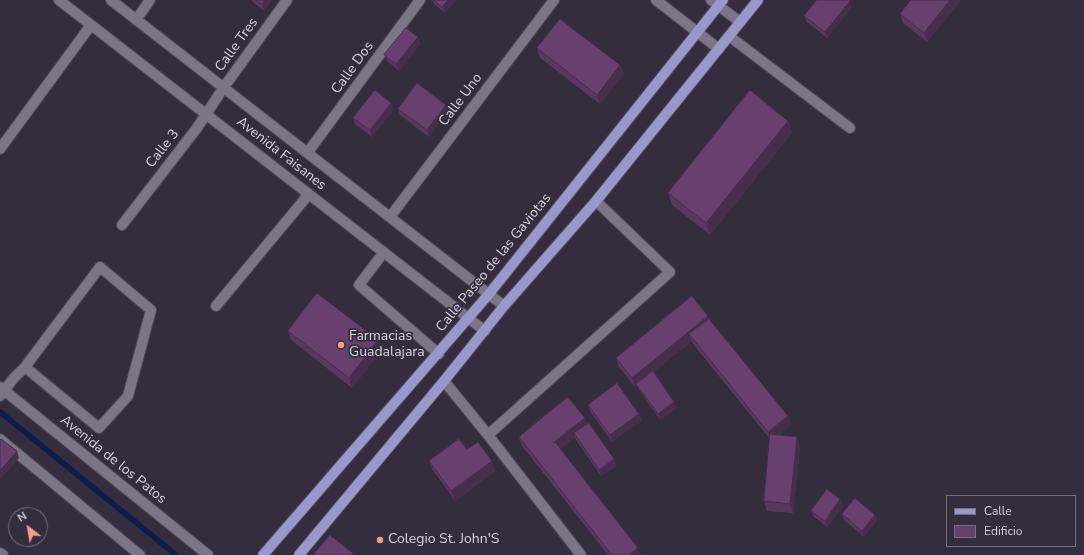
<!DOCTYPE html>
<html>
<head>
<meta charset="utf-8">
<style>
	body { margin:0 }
	#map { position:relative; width:1084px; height:555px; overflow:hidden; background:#342d3e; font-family:"Nunito Sans",sans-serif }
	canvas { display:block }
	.legend { position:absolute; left:946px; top:495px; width:130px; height:52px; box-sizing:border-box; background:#342d3e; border:1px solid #756f7e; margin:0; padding:5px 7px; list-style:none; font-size:12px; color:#d7d2dd }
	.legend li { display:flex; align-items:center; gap:8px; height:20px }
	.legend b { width:20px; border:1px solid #756f7e }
	.north { position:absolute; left:8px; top:507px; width:40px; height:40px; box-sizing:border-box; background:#342d3e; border:1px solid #756f7e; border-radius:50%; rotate:329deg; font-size:11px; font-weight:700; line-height:16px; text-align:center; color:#d7d2dd }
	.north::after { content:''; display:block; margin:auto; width:14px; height:18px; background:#f39f85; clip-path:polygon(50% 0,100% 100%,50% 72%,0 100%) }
</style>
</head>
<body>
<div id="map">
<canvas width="1084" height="555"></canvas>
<ul class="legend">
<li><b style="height:5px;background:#9b96cb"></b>Calle</li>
<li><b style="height:11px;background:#68406e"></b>Edificio</li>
</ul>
<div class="north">N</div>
</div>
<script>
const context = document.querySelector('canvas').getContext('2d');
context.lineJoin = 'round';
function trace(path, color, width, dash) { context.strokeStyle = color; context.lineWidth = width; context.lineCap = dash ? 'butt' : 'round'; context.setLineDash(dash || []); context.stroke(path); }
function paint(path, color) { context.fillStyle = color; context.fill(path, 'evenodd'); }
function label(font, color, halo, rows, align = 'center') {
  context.font = font + ' "Nunito Sans",sans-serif'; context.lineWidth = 3.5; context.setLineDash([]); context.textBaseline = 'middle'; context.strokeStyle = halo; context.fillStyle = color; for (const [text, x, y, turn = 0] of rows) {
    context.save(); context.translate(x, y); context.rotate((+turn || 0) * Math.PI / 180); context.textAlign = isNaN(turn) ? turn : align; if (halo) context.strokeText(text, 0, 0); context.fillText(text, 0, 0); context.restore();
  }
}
const stream = new Path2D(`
	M0,412L176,555`);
const minor = new Path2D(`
	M59,0L485,331
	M111,0L504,306
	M656,0L719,49
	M711,0L740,22
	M136,20L150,0
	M729,36L850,128
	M0,149L91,25
	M308,152L420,0
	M390,217L554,0
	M122,225L197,128L224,87L287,0
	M384,252L359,285L439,354
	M216,306L309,194
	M444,381L488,435L670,272L596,201
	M0,387L208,555
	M0,396L13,379L25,367L100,267L151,310L128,396L99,428L25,367
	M488,435L581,555
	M0,439L140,555
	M0,553L3,555`);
const major = new Path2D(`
	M263,555L489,294L723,0
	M299,555L444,381L504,306L596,201L758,0`);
const wall = new Path2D(`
	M252,0H272L264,11L253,2Z
	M432,0H456L445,13L434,4Z
	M961,0L927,42L903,23L900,14Z
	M852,7L827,38L807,22L804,16Z
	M418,37L420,44L399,71L387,61L384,55Z
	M537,48L624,74L600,104L540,58Z
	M394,109L372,137L355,124L353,118Z
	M398,109L448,111L429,137L400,115Z
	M788,121L792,133L710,235L672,205L668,193Z
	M708,316L709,319L788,416L791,425L779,435L800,446L793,513L767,511L764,501L770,439L693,344L692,341L653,372L677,408L660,420L639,390L637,386L635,387L619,367L616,358Z
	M288,331L378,340L382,350L352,388L291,340Z
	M588,405L639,414L642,420L612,442L590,411Z
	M587,424L614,459L616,466L601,476L576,440L575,437L560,449L640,554L649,555H608L522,446L519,437Z
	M467,449L495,471L455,501L433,470L429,461Z
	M840,499L843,506L827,527L814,517L811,511Z
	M842,514L875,515L877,521L864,537L844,520Z`);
const shadedWall = new Path2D(`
	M265,0H272L264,11L262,4Z
	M448,0H456L445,13L442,7Z
	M950,0H961L927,42L924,33Z
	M850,1L852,7L827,38L825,32Z
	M418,37L420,44L399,71L396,64Z
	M620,65L624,74L600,104L597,95Z
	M391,103L394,109L372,137L370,130Z
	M446,105L448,111L429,137L427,130Z
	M788,121L792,133L710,235L706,223Z
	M708,316L711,325L689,334L692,341L637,385L636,384L637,386L635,387L632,378Z
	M378,340L382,350L352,388L349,378Z
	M674,402L677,408L660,420L658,414Z
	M639,414L642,420L612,442L610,435Z
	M788,416L791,425L772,441L768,432Z
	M585,418L588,427L574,433L575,437L556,453L553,443Z
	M797,437L800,446L793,513L790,504Z
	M17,451L19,458L0,480V471Z
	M614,459L616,466L601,476L599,470Z
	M492,461L495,471L455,501L451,491Z
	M840,499L843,506L827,527L825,521Z
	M875,515L877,521L864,537L862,531Z
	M638,548L640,555H629Z`);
const building = new Path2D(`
	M256,0H265L262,4Z
	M434,0H448L442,7Z
	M817,0H849L850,1L825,32L804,16Z
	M911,0H950L924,33L900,14Z
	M560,19L620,65L597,95L537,48Z
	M406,28L418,37L396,64L384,55Z
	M417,83L446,105L427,130L398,109Z
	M375,90L391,103L370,130L353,118Z
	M750,90L788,121L706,223L668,193Z
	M317,293L378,340L349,378L288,331Z
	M692,296L708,316L632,378L616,358Z
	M709,319L788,416L768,432L689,334Z
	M653,371L674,402L658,414L636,384Z
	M617,383L639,414L610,435L588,405Z
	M568,397L585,418L553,443L555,442L638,548L629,555H612L519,437Z
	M589,423L614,459L599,470L574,433Z
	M770,434L797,437L790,504L764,501Z
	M1,439L17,451L0,471V440Z
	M459,439L467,449L478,442L492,461L451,491L429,461Z
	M827,489L840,499L825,521L811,511Z
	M855,498L875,515L862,531L842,514Z
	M330,535L355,555H315L314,554Z`);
const markers = [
	[341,345,4,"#f39f85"],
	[380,540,4,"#f39f85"]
];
const streetNames = [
	["Calle Tres",237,45,-54],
	["Calle Dos",353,68,-54],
	["Calle Uno",461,100,-53],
	["Calle 3",163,149,-52],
	["Avenida Faisanes",281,154,38],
	["Calle Paseo de las Gaviotas",494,263,-51],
	["Avenida de los Patos",113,460,39]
];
const poiNames = [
	["Farmacias",349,337],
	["Guadalajara",349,353],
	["Colegio St. John'S",388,540]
];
trace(stream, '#0e1d4b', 5.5);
trace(minor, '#504a59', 12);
trace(major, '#504a59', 12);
trace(minor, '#7c7487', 10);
trace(major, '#9b96cb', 10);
paint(wall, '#59375f');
paint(shadedWall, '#492d4d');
paint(building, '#68406e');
trace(building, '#492d4d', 1);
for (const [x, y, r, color] of markers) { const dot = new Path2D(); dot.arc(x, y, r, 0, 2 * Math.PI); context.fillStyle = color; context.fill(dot); trace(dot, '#342d3e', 1.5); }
label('14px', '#d7d2dd', '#342d3e', streetNames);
label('14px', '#d7d2dd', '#342d3e', poiNames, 'left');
</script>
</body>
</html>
